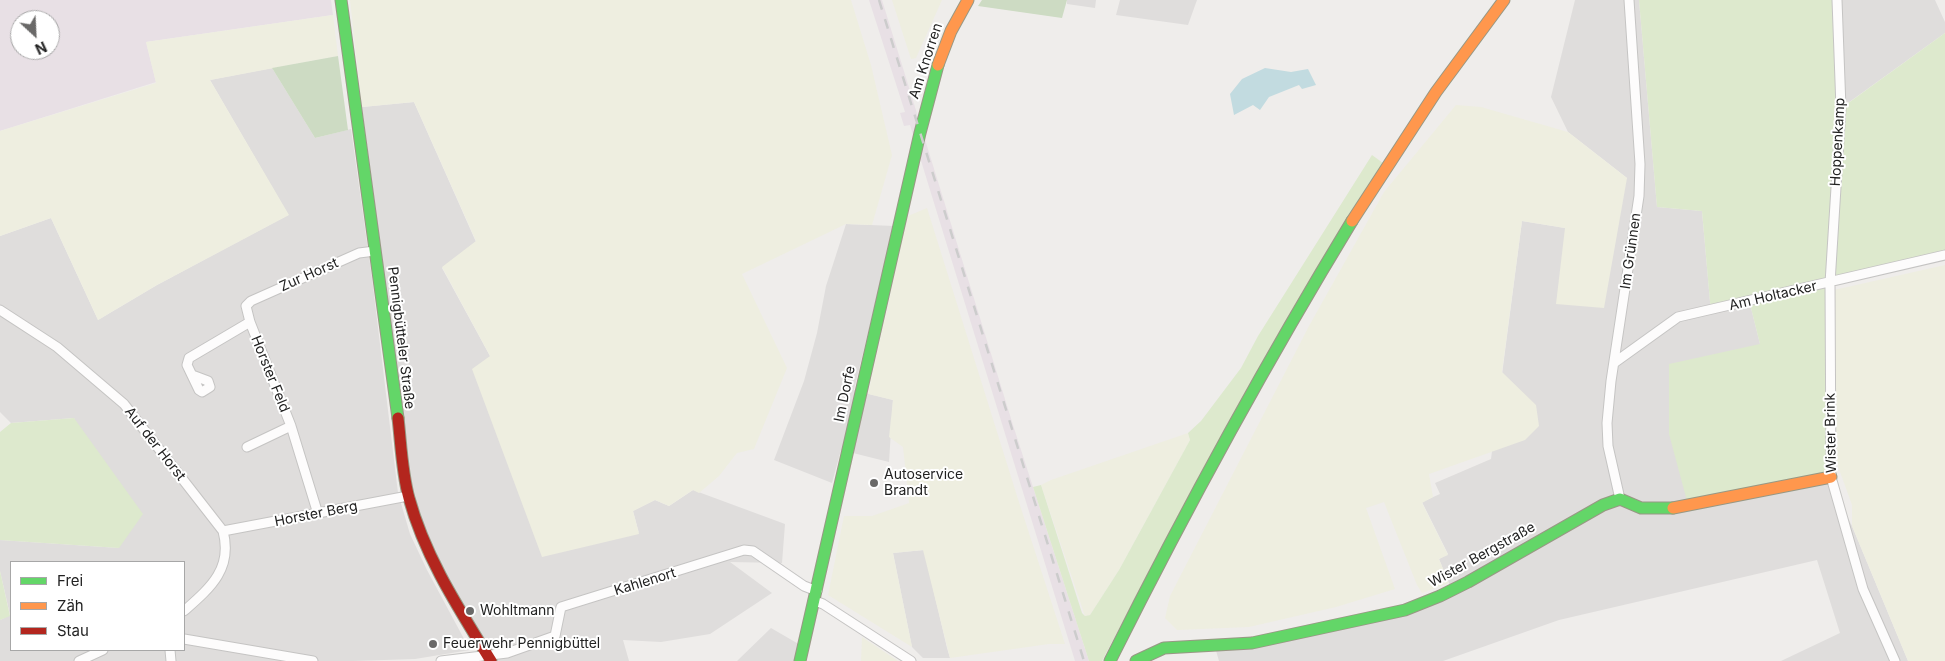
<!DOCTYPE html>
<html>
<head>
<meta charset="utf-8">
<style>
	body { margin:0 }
	#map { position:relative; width:1945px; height:661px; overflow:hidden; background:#efedeb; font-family:Inter,sans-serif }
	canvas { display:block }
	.legend { position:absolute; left:10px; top:561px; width:175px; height:90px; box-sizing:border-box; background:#fff; border:1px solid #a7a7a7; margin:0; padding:6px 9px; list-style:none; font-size:15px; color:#222 }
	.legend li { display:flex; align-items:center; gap:10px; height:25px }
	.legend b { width:25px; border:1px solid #a7a7a7 }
	.north { position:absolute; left:10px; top:10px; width:50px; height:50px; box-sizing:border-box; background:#fff; border:1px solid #a7a7a7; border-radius:50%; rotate:155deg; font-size:14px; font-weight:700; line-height:20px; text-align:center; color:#222 }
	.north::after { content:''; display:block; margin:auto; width:18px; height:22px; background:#6a6968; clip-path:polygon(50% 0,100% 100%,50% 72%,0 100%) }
</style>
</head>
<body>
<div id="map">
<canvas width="1945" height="661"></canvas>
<ul class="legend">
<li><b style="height:6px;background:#63d668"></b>Frei</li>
<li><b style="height:6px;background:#ff974d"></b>Zäh</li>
<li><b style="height:6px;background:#b3261e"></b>Stau</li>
</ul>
<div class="north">N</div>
</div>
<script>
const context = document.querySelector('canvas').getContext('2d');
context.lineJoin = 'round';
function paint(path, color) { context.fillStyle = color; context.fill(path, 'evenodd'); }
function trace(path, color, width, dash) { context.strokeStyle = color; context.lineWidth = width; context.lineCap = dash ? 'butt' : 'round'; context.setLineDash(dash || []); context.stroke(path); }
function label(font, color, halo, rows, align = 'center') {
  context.font = font + ' Inter,sans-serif'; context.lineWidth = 4; context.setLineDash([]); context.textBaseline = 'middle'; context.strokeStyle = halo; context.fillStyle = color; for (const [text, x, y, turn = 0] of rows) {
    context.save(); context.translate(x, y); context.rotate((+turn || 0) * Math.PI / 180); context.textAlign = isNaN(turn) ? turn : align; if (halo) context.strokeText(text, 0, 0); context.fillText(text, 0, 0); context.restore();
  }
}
const residential = new Path2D(`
	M1067,0H1096L1095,8L1067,4Z
	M1120,0H1197L1188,25L1116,15Z
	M1575,0H1639L1657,207L1702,211L1711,313L1750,304L1760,344L1852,526L1908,661H1781L1840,633L1817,560L1559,620L1443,661H1219L1213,640L1253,639L1411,605L1450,586L1439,559L1448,554L1422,502L1440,494L1435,483L1491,459L1522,221L1565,228L1627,178L1568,132L1551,97Z
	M1837,0H1935L1945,22V33L1841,108Z
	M272,68L315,138L351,129L372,278L398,493L410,534L427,570L470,650L415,659L353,661H0V620L10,615L0,571V540L119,548L74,418L11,423L0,412V236L51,218L98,320L157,285L288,215L210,80ZM11,562H184V650H11Z
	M414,102L476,242L442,268L490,356L639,533L633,511L655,500L669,506L693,490L785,524L782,563L730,562L772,593L710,634L661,642L623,640L629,661H498L461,607L421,520L412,482L362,107Z
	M846,224L894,226L854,390L893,400L889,462L841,450L832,483L774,460L804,381L817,333L826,286Z
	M924,550L947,648L950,658H923L912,647L893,553Z
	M771,628L802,646L798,661H737Z`);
const industrial = new Path2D(`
	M0,0H331L333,15L146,42L156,82L0,131ZM20,20H50V50H20Z
	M869,0H882L1013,425L1089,661H1075L910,125L904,126L900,113L905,112Z`);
const farmland = new Path2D(`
	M350,0H851L871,65L892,155L872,225L846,224L742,274L787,368L754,449L737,453L719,476L699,493L693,490L669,506L655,500L633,511L639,534L542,557L472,369L490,356L442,267L476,241L414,102L362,107Z
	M892,0H942L916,58L911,59Z
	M333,15L338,56L210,80L289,215L157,285L98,320L51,218L0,236V131L156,83L146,42Z
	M1456,105L1481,107L1568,132L1627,178L1604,308L1556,304L1565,228L1522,221L1502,372L1536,405L1539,426L1525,440L1429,474L1433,497L1422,503L1448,555L1439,559L1449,583L1422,593L1417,585L1384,502L1366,508L1395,589L1336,607L1249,627L1177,630L1165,618L1170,596L1309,326L1384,192Z
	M927,208L1017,496L1065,644H1049L950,658L923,550L893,553L912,647L828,595L844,516H872L909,503L903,447L889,437L893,400L868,394L908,216Z
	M1945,265V661H1908L1852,526V505L1835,458L1834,290Z
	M1188,433L1190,440L1119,570L1090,615L1085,616L1041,485L1051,480Z
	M862,637L898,661H861Z`);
const grass = new Path2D(`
	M1639,0H1832L1840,109L1945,33V252L1830,283L1826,475L1687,501L1669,434V364L1760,344L1750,304L1711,313L1702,211L1657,207Z
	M1372,155L1383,163L1163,545L1102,661H1089L1033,487L1041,485L1082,613L1085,616L1090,615L1119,570L1190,440L1188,433L1201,421L1241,368L1258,336Z
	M74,418L143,514L119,548L0,540V432L11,423Z
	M0,571L10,616L0,620Z`);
const forest = new Path2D(`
	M982,0H1067L1062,18L978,6Z
	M338,56L348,130L315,138L272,68Z`);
const water = new Path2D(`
	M1265,68L1291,72L1308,69L1316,85L1302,89L1299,85L1269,97L1260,110L1253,105L1234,115L1230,94L1242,79Z`);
const street = new Path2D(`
	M1837,0L1841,108L1830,283L1831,477L1863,589L1895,661
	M0,310L57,347L124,404L223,531C233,569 210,588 184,611
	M1614,363L1678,317L1945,255
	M192,375L208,381L210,387L202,392L199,390L187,365L189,358L250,322
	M247,447L291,426
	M1620,499L1608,446L1607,423L1611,381L1639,196L1640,164L1629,0
	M318,514L291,426L250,322L246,306L251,301L359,253L375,251
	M223,531L408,496
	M815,601L823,604L911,661
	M184,639L313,661
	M170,650L171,661
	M79,661L103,650
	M441,661L507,653L555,636L561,607L744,550L753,551L804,586L817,591`);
const fast = new Path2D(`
	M341,0L398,418
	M800,661L920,133L938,65
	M1110,661C1185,511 1265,364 1352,221
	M1136,661L1164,648L1252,643L1405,610L1440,596L1468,582L1603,505L1620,499L1641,508H1673`);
const slow = new Path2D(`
	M938,65L951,31L968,0
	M1352,221L1436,92L1504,0
	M1673,508L1831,477`);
const jam = new Path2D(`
	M398,418C401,444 402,473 409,498C425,557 459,609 491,661`);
const rail = new Path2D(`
	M879,0L1084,661`);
const markers = [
	[874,483,5,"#6a6968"],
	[470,611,5,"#6a6968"],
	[433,644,5,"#6a6968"]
];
const streetNames = [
	["Am Knorren",926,61,-72],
	["Hoppenkamp",1838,142,-87],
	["Im Grünnen",1631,251,-82],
	["Zur Horst",309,275,-24],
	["Am Holtacker",1773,296,-13],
	["Pennigbütteler Straße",401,338,83],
	["Horster Feld",270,374,68],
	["Im Dorfe",845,394,-78],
	["Wister Brink",1831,433,-91],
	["Auf der Horst",155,444,52],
	["Horster Berg",316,514,-11],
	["Wister Bergstraße",1482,555,-29],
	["Kahlenort",645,582,-17]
];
const poiNames = [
	["Autoservice",884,475],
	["Brandt",884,491],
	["Wohltmann",480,611],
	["Feuerwehr Pennigbüttel",443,644]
];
paint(residential, '#dfdddc');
paint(industrial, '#e8e0e5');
paint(farmland, '#eeeee0');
paint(grass, '#dde9cd');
paint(forest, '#cddbc3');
paint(water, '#c2dbe0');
trace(street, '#c5c4c3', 11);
trace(fast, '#989884', 13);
trace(slow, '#989884', 13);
trace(jam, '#989884', 13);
trace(street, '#fdfcfc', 9);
trace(fast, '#63d668', 11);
trace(slow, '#ff974d', 11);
trace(jam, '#b3261e', 11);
trace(rail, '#ccc', 2.5, [10, 10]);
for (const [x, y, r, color] of markers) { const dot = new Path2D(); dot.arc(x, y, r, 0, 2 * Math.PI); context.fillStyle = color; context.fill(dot); trace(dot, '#fff', 2); }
label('14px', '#222', '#fff', streetNames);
label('14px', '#222', '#fff', poiNames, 'left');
</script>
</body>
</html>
